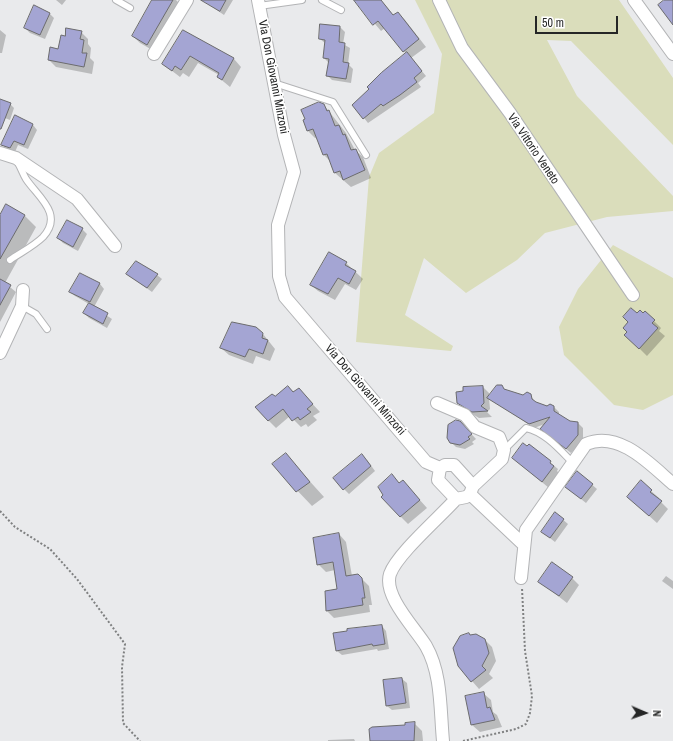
<!DOCTYPE html>
<html>
<head>
<meta charset="utf-8">
<style>
	body { margin:0 }
	#map { position:relative; width:673px; height:741px; overflow:hidden; background:#e9eaec; font-family:"Archivo Narrow",sans-serif }
	canvas { display:block }
	.north { position:absolute; left:625px; top:693px; width:40px; height:40px; -webkit-text-stroke:3px #fff; paint-order:stroke; rotate:92deg; font-size:11px; font-weight:700; line-height:16px; text-align:center; color:#252626 }
	.north::after { content:''; display:block; margin:auto; width:14px; height:18px; background:#252626; clip-path:polygon(50% 0,100% 100%,50% 72%,0 100%) }
	.scale { position:absolute; left:535px; top:16px; width:83px; height:18px; box-sizing:border-box; border:2px solid #252626; border-top:0; padding-left:5px; font-size:12px; line-height:14px; white-space:nowrap; color:#252626; -webkit-text-stroke:3px #fff; paint-order:stroke }
</style>
</head>
<body>
<div id="map">
<canvas width="673" height="741"></canvas>
<div class="north">N</div>
<div class="scale">50 m</div>
</div>
<script>
const context = document.querySelector('canvas').getContext('2d');
context.lineJoin = 'round';
function paint(path, color) { context.fillStyle = color; context.fill(path, 'evenodd'); }
function trace(path, color, width, dash) { context.strokeStyle = color; context.lineWidth = width; context.lineCap = dash ? 'butt' : 'round'; context.setLineDash(dash || []); context.stroke(path); }
function label(font, color, halo, rows, align = 'center') {
  context.font = font + ' "Archivo Narrow",sans-serif'; context.lineWidth = 3.5; context.setLineDash([]); context.textBaseline = 'middle'; context.strokeStyle = halo; context.fillStyle = color; for (const [text, x, y, turn = 0] of rows) {
    context.save(); context.translate(x, y); context.rotate((+turn || 0) * Math.PI / 180); context.textAlign = isNaN(turn) ? turn : align; if (halo) context.strokeText(text, 0, 0); context.fillText(text, 0, 0); context.restore();
  }
}
const green = new Path2D(`
	M415,0H619L673,78V145L571,41L547,40L577,96L673,196V211L607,217L545,233L517,260L466,293L424,258L405,315L453,346L451,351L356,342L369,177L379,153L434,113L442,54Z
	M613,245L673,278V395L643,410L614,405L564,355L559,327L578,289Z`);
const shadow = new Path2D(`
	M56,0H66L62,5Z
	M153,0H176L181,5L154,51L140,43L133,36Z
	M202,0H233L224,15Z
	M355,0H381L394,16L398,13L405,20L426,47L411,58L426,76L418,83L421,87L368,123L364,118L406,54L385,28L381,31Z
	M49,13L54,18L45,39L30,33L25,28Z
	M340,27L345,32L343,44L350,48L348,64L353,69L351,83L332,80L327,75L329,63L324,58L326,44L320,39Z
	M0,30L6,35L2,53H0Z
	M183,31L234,59L241,67L230,87L218,77L219,75L198,63L189,77L183,73L180,77L163,64Z
	M81,32L88,39V44L91,48L90,58L94,62L92,74L56,67L49,60L59,50L66,37Z
	M10,104L14,108L10,120L0,116V105Z
	M324,105L346,133L355,150L363,157L371,178L351,187L335,173L331,162L324,155L318,137L315,138L308,131Z
	M15,117L33,125L37,130L28,149L18,145L15,152L7,149L2,145Z
	M25,216L36,227L5,283L16,292L0,322V217Z
	M82,229L87,234L78,251L63,243L58,238Z
	M346,263L363,279L356,290L345,284L335,300L318,291L311,285Z
	M127,274L157,275L162,279L152,292Z
	M81,275L100,284L104,289L94,307L112,319L107,328L89,318L84,313L89,304L75,296L70,292Z
	M645,312L661,328L659,331L665,336L647,356L633,342L628,332L637,314H643Z
	M263,334L275,349L270,361L256,356L253,364L229,355L221,348Z
	M501,386L506,391L524,396L530,395L536,403L554,407L559,412V415L569,422L578,423L583,428V440L571,453L546,433L545,424L534,428L489,398L490,409L487,412L492,417L479,418L464,409L458,403L483,387L489,393V397Z
	M288,387L294,392L306,397L320,412L313,416L317,420L308,427L306,424L301,427L290,416L276,428L268,420L275,398Z
	M460,422L476,439L472,442L474,444L465,449L456,447L451,442Z
	M529,445L558,469L557,471L560,474L549,488L513,458Z
	M286,455L324,497L312,506L273,465Z
	M367,460L375,471L349,494L344,489Z
	M577,472L597,489L586,503L566,487Z
	M392,476L400,484L410,489L427,508L408,524L400,516Z
	M641,482L659,498L658,499L668,509L657,523L628,497Z
	M555,513L568,524L555,542L542,532Z
	M339,534L346,542L352,576L358,575L369,586L372,605H369L370,612L334,618L327,611L338,590L335,570L326,572L318,564Z
	M666,576L673,581V589L662,581Z
	M572,578L579,585L567,603L540,582Z
	M382,626L386,631L389,649L378,651L377,649L342,655L337,651Z
	M470,636L485,640L492,647L496,661L489,674L493,678L479,689L459,666Z
	M402,679L407,683L410,708L392,710L387,706Z
	M483,693L491,700L493,712L497,715L502,727L480,732L472,725L466,697Z
	M414,723L422,731L423,741H371Z
	M354,739L355,741H328V740Z`);
const building = new Path2D(`
	M152,0H173L147,45L132,36Z
	M201,0H226L220,11Z
	M354,0H381L393,15L398,12L419,39L403,52L378,21L373,25Z
	M664,0H673V25L658,5Z
	M34,5L50,13L40,35L24,28Z
	M320,24L340,26L339,42L345,43L343,62L349,63L346,79L326,76L329,59L323,58L325,40L319,39Z
	M66,28L82,31L80,39L84,40L82,53H87L84,67L48,60L50,47L58,49L61,35L65,36Z
	M183,30L234,58L222,80L217,77L219,73L190,56L181,70L175,66L172,71L162,64Z
	M407,52L422,71L414,78L417,82L400,95L383,106L381,104L363,119L352,105L369,89L367,87L381,73Z
	M0,99L11,103L1,129H0Z
	M319,102L324,104L327,111L329,110L335,126L339,125L343,135L345,134L351,150L356,149L365,170L343,180L340,171L334,173L327,154L323,155L313,129L307,131L303,120L305,119L301,110Z
	M15,115L33,124L24,145L14,141L10,148L1,145Z
	M6,204L25,215L0,259V215Z
	M67,220L83,228L73,247L57,238Z
	M329,252L347,262L345,265L356,271L349,284L338,278L328,294L310,285Z
	M136,261L158,274L147,288L126,274Z
	M80,273L100,283L90,302L69,292Z
	M0,279L11,285L0,305Z
	M89,303L108,313L103,324L83,313Z
	M631,308L637,313L640,310L643,313L645,311L655,320L652,323L658,328L639,349L624,335L627,332L623,328L628,322L623,317Z
	M232,322L256,327L263,333L262,338L268,340L263,354L249,349L245,357L220,348Z
	M497,385H502L504,389L523,395L527,392L531,394L532,399L536,402L547,406L550,404L554,406V411L570,421L578,422V435L566,449L540,429L550,417L529,424L487,398Z
	M288,386L293,392L299,388L313,404L307,409L311,412L300,420L298,417L292,421L283,409L268,421L255,407L272,394L275,396Z
	M483,386L484,403L481,406L488,411L472,412L457,403L456,392L463,391V387Z
	M456,420L460,421L472,434L468,437L470,439L460,445L450,443L447,438L448,425Z
	M523,443L527,446L529,444L551,461L550,463L554,466L542,482L512,458Z
	M286,453L310,482L296,492L272,464Z
	M362,454L371,466L343,490L333,478Z
	M577,471L593,484L581,499L565,487Z
	M392,474L399,483L403,480L420,500L400,517L381,497L383,495L378,487Z
	M641,480L652,490L650,492L662,501L649,516L627,497Z
	M555,512L564,519L550,538L541,532Z
	M339,533L346,576L358,574L362,578L365,598H362L363,605L326,611L325,591L337,589L333,562L317,565L313,538Z
	M552,562L573,577L559,596L538,582Z
	M382,625L385,644L373,646L372,644L336,651L333,633L347,631V629Z
	M469,633L470,635L476,634L485,639L489,653L482,666L486,670L471,682L458,666L453,648L460,636Z
	M402,678L406,703L386,706L383,680Z
	M484,692L487,708L490,707L495,720L471,725L465,696Z
	M415,722L414,741H370L369,729L372,727L405,725V723Z`);
const path = new Path2D(`
	M0,511L15,527L50,549L77,579L125,644L122,667L123,723L140,741
	M463,741L516,729L526,724L530,713L532,696L525,651L522,588`);
const lane = new Path2D(`
	M116,0L130,8
	M322,0L341,10
	M259,6L302,0
	M274,83L333,102L366,155
	M10,260C20,253 34,246 43,237C64,214 38,197 26,179C23,174 21,168 18,163
	M22,306L36,314L47,329
	M504,450L526,428C545,432 560,450 573,463`);
const street = new Path2D(`
	M258,0L284,135L294,172L278,225L279,276L285,297L426,462L440,468
	M439,0L462,48L510,113L633,295
	M634,0L673,54
	M154,54L187,0
	M0,153L16,158L77,199L115,246
	M0,353L22,306L23,290
	M437,403L465,415L475,427L499,437L504,450L502,459L473,486L470,494L466,497L456,499
	M440,468L445,465H454L473,486
	M440,468L438,480L456,499
	M470,494L524,545
	M521,578L526,530L586,444C619,430 650,464 673,484
	M443,741C440,710 442,674 426,646C415,628 383,596 390,574C397,554 440,517 456,499`);
const streetNames = [
	["Via Don Giovanni Minzoni",273,77,79],
	["Via Vittorio Veneto",533,149,56],
	["Via Don Giovanni Minzoni",365,390,49]
];
paint(green, '#daddbb');
paint(shadow, '#0003');
paint(building, '#a4a5d3');
trace(building, '#6b6b6d', 1);
trace(lane, '#b3b4b6', 8);
trace(street, '#b3b4b6', 14);
trace(path, '#7f8081', 2, [2, 2]);
trace(lane, '#fff', 6);
trace(street, '#fff', 12);
label('12px', '#252626', '#fff', streetNames);
</script>
</body>
</html>
